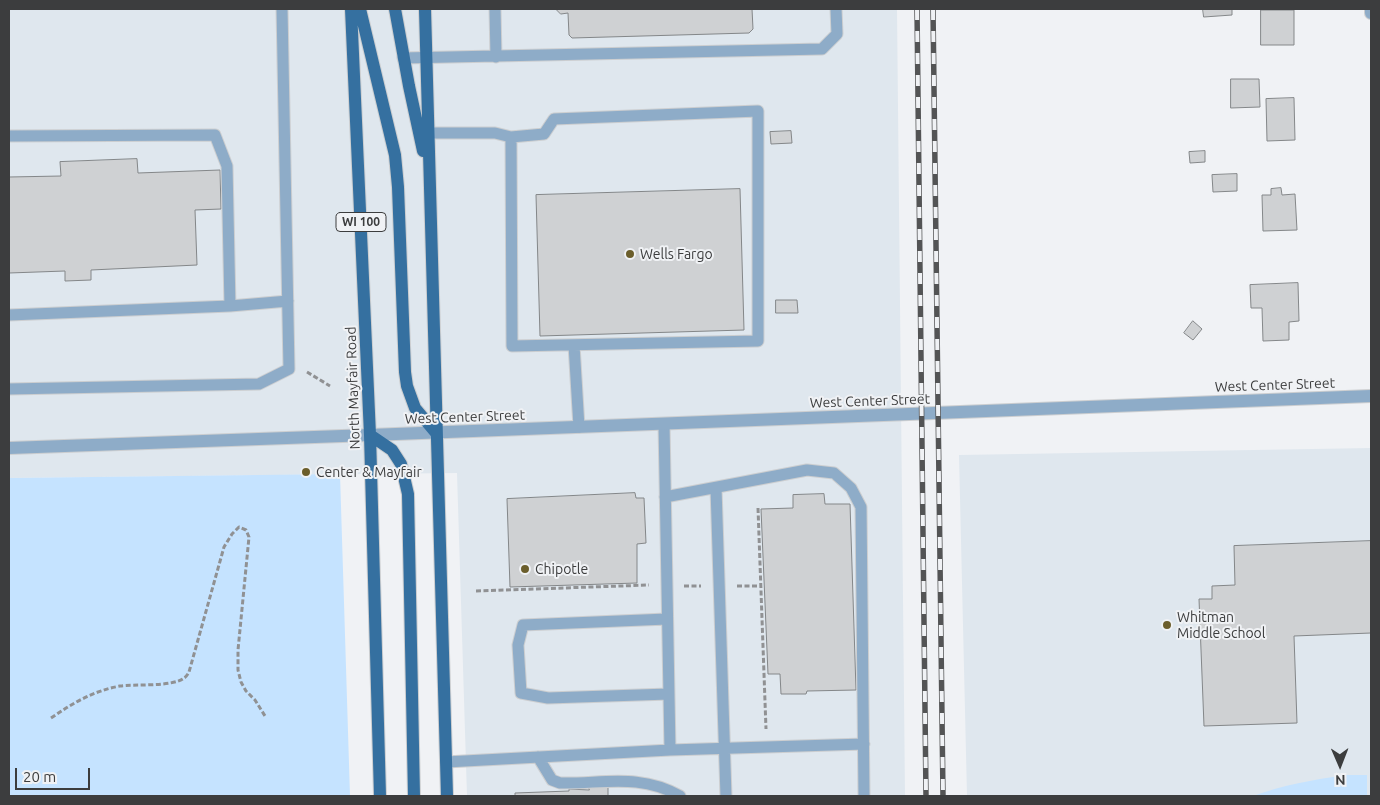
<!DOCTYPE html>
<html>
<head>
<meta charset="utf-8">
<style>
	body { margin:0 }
	#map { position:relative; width:1380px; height:805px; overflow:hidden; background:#f0f2f5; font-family:Ubuntu,sans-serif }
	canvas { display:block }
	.frame { position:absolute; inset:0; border:10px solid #3c3d3e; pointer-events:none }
	.north { position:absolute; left:1315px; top:740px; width:50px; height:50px; -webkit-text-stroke:4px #f0f2f5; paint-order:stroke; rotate:179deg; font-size:14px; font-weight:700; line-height:20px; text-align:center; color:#3c3d3e }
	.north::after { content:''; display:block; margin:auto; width:18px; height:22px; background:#3c3d3e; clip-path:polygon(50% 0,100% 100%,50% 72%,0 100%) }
	.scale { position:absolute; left:15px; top:768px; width:75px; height:22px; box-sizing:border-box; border:2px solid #3c3d3e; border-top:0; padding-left:6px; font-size:15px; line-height:18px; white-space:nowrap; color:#3c3d3e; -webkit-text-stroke:4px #f0f2f5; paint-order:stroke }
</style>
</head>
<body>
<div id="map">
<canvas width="1380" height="805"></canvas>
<div class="frame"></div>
<div class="north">N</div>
<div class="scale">20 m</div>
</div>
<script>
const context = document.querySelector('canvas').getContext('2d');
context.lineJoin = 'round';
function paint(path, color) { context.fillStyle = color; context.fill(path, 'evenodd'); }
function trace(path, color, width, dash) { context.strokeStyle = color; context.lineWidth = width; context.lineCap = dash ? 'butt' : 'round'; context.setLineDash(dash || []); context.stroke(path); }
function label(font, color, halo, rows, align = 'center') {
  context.font = font + ' Ubuntu,sans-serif'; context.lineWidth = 4; context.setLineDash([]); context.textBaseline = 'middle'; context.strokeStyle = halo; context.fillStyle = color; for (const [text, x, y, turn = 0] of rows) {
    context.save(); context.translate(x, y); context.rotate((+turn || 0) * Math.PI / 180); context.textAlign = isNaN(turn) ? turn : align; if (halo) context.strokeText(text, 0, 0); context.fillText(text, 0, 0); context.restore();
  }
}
const built = new Path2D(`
	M9,9H897L905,796H467L457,473L9,478Z
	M1371,448V796H967L959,455Z`);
const green = new Path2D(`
	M340,474L350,796H9V478Z
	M1345,775H1367V796H1253C1283,785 1313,780 1345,775Z`);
const building = new Path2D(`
	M556,9H752L753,29L749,33L572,38L569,35L568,13L561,14Z
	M1203,9H1232V15L1204,17Z
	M1261,10H1294V45H1261Z
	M1231,79H1259L1260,107L1231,108Z
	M1294,98L1295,140L1267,141L1266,99Z
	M791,131L792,143L771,144L770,132Z
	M1205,151V162L1190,163L1189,152Z
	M137,159L138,173L220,170L221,209L195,210L197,265L91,270V280L65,281V271L9,273V177L61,176L60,162Z
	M1237,174V191L1213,192L1212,175Z
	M1281,188L1282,195L1295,194L1297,230L1263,231L1262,195H1271V189Z
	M740,189L744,330L540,336L536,195Z
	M1298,283L1299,321L1289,322V340L1263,341L1262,308H1251L1250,285Z
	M776,300H797L798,313H776Z
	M1193,321L1202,329L1193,340L1184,333Z
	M635,493L636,498H644L646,543L637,544V583L510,587L507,499Z
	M824,494L825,504H850L856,690L807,691L806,694H781L780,674H768L761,509L793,508V495Z
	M1371,541V633L1294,636L1297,723L1204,726L1199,599H1212V586L1235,585L1234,546Z
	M588,785H608V796H515V793L569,791V789L589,790Z`);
const path = new Path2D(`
	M307,372L330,386
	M758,508L766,729
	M684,586H701
	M737,586H761
	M476,591L649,585
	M51,718C73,703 93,691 120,686C135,684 173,687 184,678C186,677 188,674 189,672L224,547L232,534L239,527L246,530L249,537L238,650V670L241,682L246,691L255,700L265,716`);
const service = new Path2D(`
	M495,9L496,57
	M403,58L822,49L837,34L836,9
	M428,133H495L511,137L544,134L554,119L758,111V341L512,346L511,137
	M9,136L215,135L227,166L230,306
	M9,315L230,306L288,301
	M574,345L579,427
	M9,389L259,384L289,369L282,9
	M664,424L670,750
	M716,488L726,796
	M665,497L807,470L834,473L851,488L861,507L864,796
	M667,619L523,625L518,645L521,693L548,698L669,694
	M538,757L552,780L560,783C602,784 640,773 680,796
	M446,762L670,750L864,744`);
const minor = new Path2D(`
	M1371,9V13
	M9,448L370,435`);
const tertiary = new Path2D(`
	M370,435L1371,396`);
const primary = new Path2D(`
	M351,9L370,435L380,796
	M360,9L395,155L398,187L405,372L407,386L415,408L436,433
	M395,9L409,86L423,151
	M425,9L447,796
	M370,435L392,450L401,464L408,494L414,796`);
const rail = new Path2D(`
	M917,9L926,796
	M933,9L943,796`);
const markers = [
	[630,254,5,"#6b5e2b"],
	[306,472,5,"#6b5e2b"],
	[525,569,5,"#6b5e2b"],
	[1167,625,5,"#6b5e2b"]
];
const shields = [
	[361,222,50]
];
const shieldNames = [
	["WI 100",361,222]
];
const poiNames = [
	["Wells Fargo",640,254],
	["Center & Mayfair",316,472],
	["Chipotle",535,569],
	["Whitman",1177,617],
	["Middle School",1177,633]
];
const streetNames = [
	["West Center Street",1275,385,-2],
	["North Mayfair Road",353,388,-92],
	["West Center Street",870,401,-2],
	["West Center Street",465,417,-2]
];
paint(built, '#dfe7ee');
paint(green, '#c5e3ff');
paint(building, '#cfd1d3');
trace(building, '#848789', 1);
trace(service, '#ccced0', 13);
trace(minor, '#ccced0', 14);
trace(tertiary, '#ccced0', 14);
trace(primary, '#ccced0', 14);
trace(path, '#909193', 3, [5, 2.5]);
trace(service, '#8eacc8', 11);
trace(minor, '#8eacc8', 12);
trace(tertiary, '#8eacc8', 12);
trace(primary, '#3570a0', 12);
trace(rail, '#535455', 5.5);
trace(rail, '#f0f2f5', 4, [11]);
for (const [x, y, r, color] of markers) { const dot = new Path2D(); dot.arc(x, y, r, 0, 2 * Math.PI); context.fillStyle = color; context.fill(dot); trace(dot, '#f0f2f5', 2); }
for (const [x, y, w] of shields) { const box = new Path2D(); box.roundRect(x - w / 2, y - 9.5, w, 19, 4); context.fillStyle = '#f0f2f5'; context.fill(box); trace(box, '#3c3d3e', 1); }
label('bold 12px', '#3c3d3e', null, shieldNames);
label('14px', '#3c3d3e', '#f0f2f5', poiNames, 'left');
label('14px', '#3c3d3e', '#f0f2f5', streetNames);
</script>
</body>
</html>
